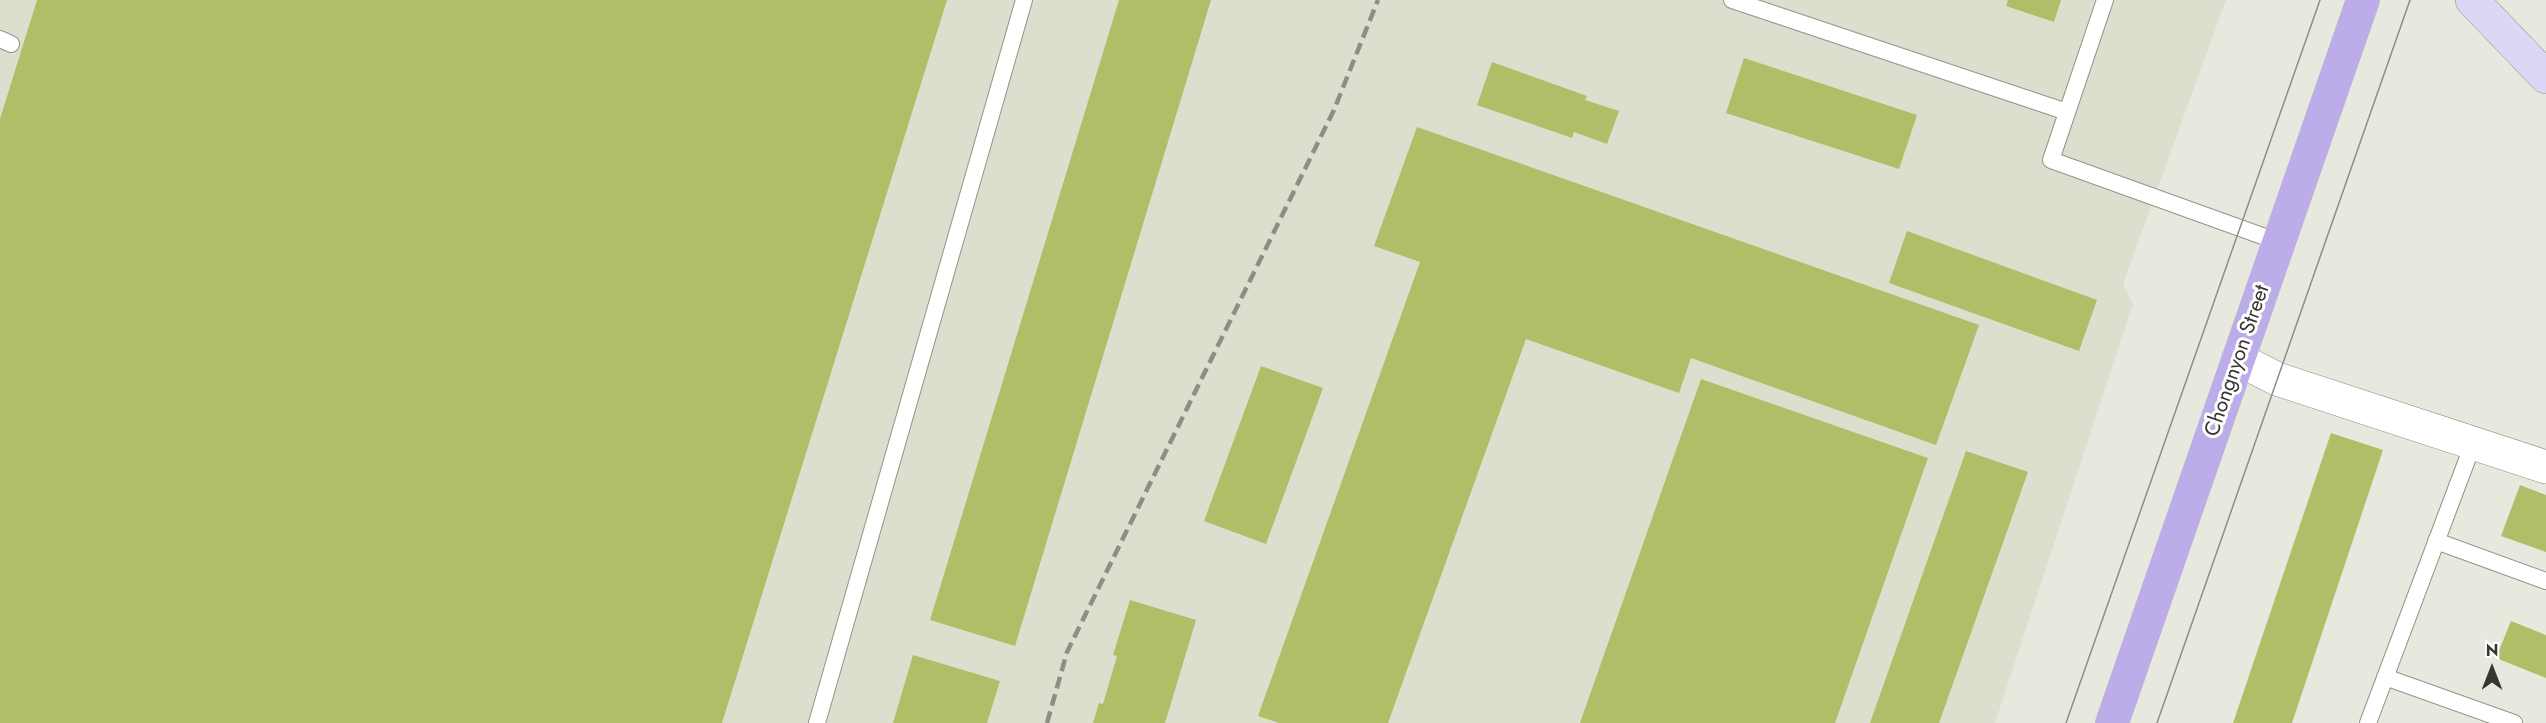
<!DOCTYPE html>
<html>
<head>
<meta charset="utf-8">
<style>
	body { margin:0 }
	#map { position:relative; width:2546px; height:723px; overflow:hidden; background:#e7e9de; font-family:Jost,sans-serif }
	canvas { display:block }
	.north { position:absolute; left:2462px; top:639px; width:60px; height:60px; -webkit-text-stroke:4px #fff; paint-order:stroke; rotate:0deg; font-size:16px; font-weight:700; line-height:24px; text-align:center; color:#363733 }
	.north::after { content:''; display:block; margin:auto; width:21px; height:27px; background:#363733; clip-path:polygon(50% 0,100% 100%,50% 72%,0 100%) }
</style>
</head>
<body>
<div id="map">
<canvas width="2546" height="723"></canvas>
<div class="north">N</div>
</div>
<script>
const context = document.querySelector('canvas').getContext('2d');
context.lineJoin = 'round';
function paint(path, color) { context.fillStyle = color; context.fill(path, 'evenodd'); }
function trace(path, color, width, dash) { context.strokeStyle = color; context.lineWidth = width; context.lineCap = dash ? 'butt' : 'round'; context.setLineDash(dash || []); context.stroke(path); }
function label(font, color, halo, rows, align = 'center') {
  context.font = font + ' Jost,sans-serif'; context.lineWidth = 6; context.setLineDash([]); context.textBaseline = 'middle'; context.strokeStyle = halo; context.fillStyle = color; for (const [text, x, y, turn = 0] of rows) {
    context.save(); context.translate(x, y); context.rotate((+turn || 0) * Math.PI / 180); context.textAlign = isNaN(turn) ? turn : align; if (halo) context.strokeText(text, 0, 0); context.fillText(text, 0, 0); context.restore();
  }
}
const built = new Path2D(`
	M0,0H2226L2123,284L2133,304L1995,723H0Z`);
const building = new Path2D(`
	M37,0H947L722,723H0V119Z
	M1119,0H1211L1015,646L930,620Z
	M2008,0H2061L2054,22L2006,6Z
	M1744,58L1917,115L1899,169L1726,113Z
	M1492,62L1587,96L1585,100L1619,111L1607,144L1574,132L1572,138L1477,105Z
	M1417,127L1979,325L1936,445L1691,358L1679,393L1526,339L1388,723H1279L1258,716L1420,262L1374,246Z
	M1907,231L2097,300L2079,351L1889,283Z
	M1261,366L1323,388L1266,544L1204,521Z
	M1701,379L1928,458L1835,723H1580Z
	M2331,433L2383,450L2292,723H2233Z
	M1966,451L2028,472L1939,723H1870Z
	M2520,485L2546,495V552L2501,536Z
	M1130,600L1196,620L1165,723H1093L1099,703L1103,704L1117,656L1113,655Z
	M2511,621L2546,635V678L2496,658Z
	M913,655L1000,681L987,723H893Z`);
const lane = new Path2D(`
	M1732,0L2067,112
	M2105,0L2051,160L2279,242
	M0,39L11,44
	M2436,541L2546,581
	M2385,677L2514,723
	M817,723L1024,0
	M2368,723L2473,444`);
const street = new Path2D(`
	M2238,359L2277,379L2546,467`);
const secondary = new Path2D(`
	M2472,0L2546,77`);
const primary = new Path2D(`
	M2112,723L2363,0`);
const tram = new Path2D(`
	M2066,723L2320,0
	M2157,723L2410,0`);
const rail = new Path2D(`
	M1047,723L1067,652L1334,110L1378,0`);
const streetNames = [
	["Chongnyon Street",2238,361,-71]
];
paint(built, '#dbdfcd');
paint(building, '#b2bd68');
trace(lane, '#92948a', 18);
trace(street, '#92948a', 34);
trace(secondary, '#92948a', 34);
trace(primary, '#c7c7c6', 34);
trace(lane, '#fff', 16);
trace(street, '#fff', 33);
trace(secondary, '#ddd6f4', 33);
trace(primary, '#bcace9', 33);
trace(tram, '#8d8f87', 1.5);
trace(rail, '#8d8f87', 4.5, [12, 6]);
label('21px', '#363733', '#fff', streetNames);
</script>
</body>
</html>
